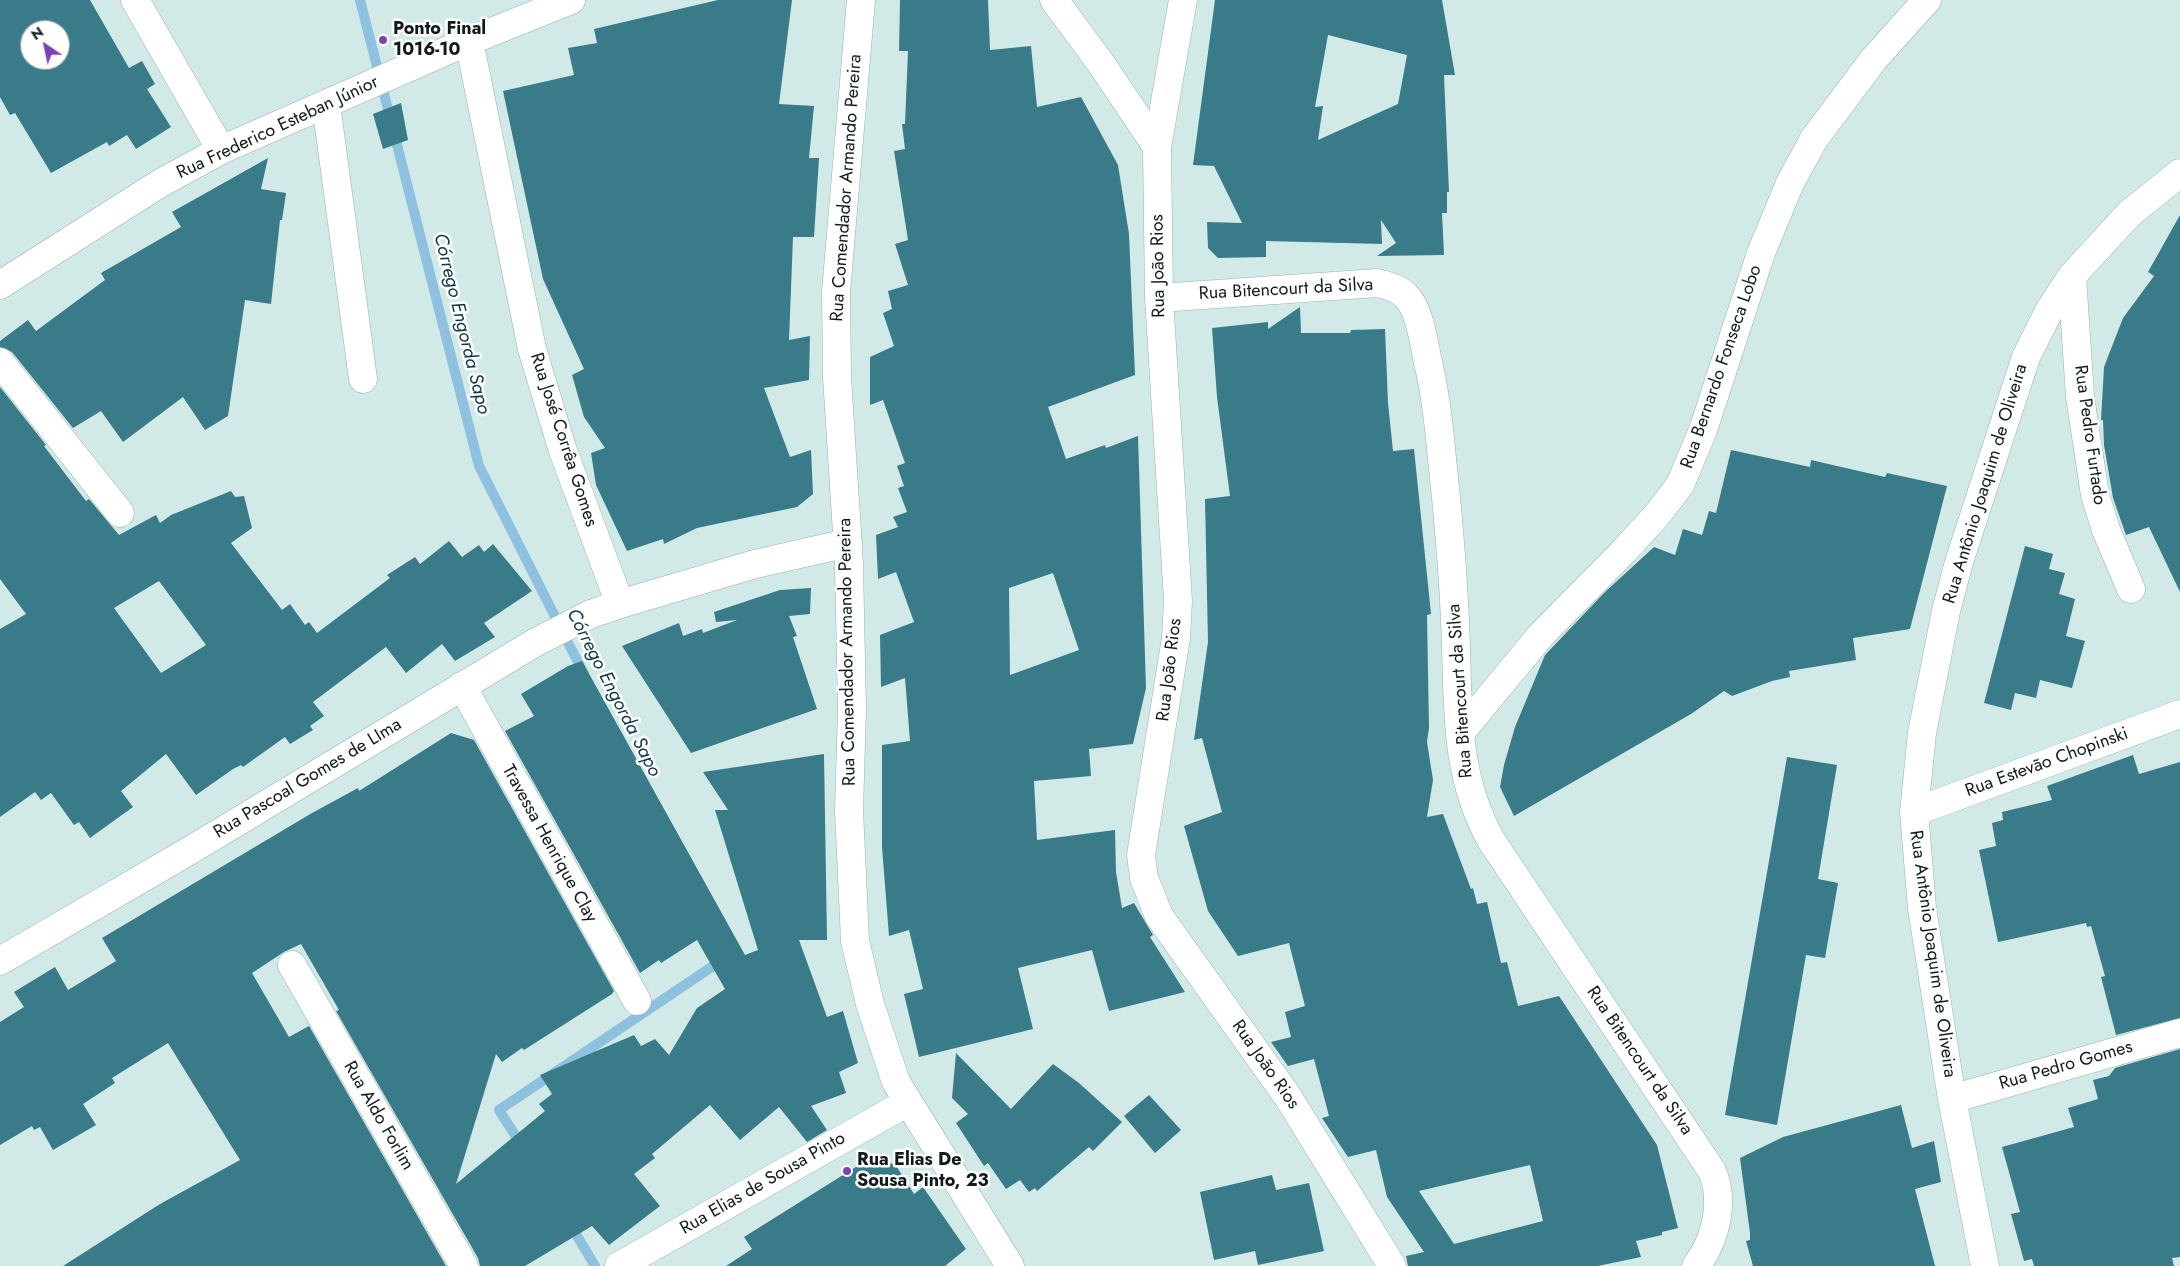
<!DOCTYPE html>
<html>
<head>
<meta charset="utf-8">
<style>
	body { margin:0 }
	#map { position:relative; width:2180px; height:1266px; overflow:hidden; background:#d1eae8; font-family:Jost,sans-serif }
	canvas { display:block }
	.north { position:absolute; left:20px; top:20px; width:50px; height:50px; box-sizing:border-box; background:#fff; border:1px solid #a0a3a3; border-radius:50%; rotate:326deg; font-size:14px; font-weight:700; line-height:20px; text-align:center; color:#111a1a }
	.north::after { content:''; display:block; margin:auto; width:18px; height:22px; background:#7d41b7; clip-path:polygon(50% 0,100% 100%,50% 72%,0 100%) }
</style>
</head>
<body>
<div id="map">
<canvas width="2180" height="1266"></canvas>
<div class="north">N</div>
</div>
<script>
const context = document.querySelector('canvas').getContext('2d');
context.lineJoin = 'round';
function trace(path, color, width, dash) { context.strokeStyle = color; context.lineWidth = width; context.lineCap = dash ? 'butt' : 'round'; context.setLineDash(dash || []); context.stroke(path); }
function paint(path, color) { context.fillStyle = color; context.fill(path, 'evenodd'); }
function label(font, color, halo, rows, align = 'center') {
  context.font = font + ' Jost,sans-serif'; context.lineWidth = 5; context.setLineDash([]); context.textBaseline = 'middle'; context.strokeStyle = halo; context.fillStyle = color; for (const [text, x, y, turn = 0] of rows) {
    context.save(); context.translate(x, y); context.rotate((+turn || 0) * Math.PI / 180); context.textAlign = isNaN(turn) ? turn : align; if (halo) context.strokeText(text, 0, 0); context.fillText(text, 0, 0); context.restore();
  }
}
const stream = new Path2D(`
	M360,0L479,466L584,674
	M522,1146L499,1110L722,960
	M570,1224L595,1266`);
const building = new Path2D(`
	M0,0H90L129,68L142,61L155,84L147,89L171,127L136,149L127,135L109,146L107,142L51,173L15,113L10,115L0,97ZM30,30H60V60H30Z
	M718,0H792L779,104L814,106L809,158H819L814,237H793L789,340L810,336L809,380L764,388L790,457L811,450L813,494L797,507L697,528L664,544L663,539L627,551L596,485L591,453L605,448L584,417L572,375L584,369L543,279L503,91L574,75L568,48L597,43L594,29Z
	M900,0H988L990,50L1031,46L1037,107L1081,97L1118,165L1129,234L1135,375L1048,407L1066,459L1105,445L1106,448L1138,436L1146,688L1133,744L1089,749L1091,776L1034,781L1037,840L1115,830L1116,872L1122,908L1134,903L1153,935L1150,937L1185,992L1109,1011L1092,950L1018,968L1033,1029L919,1057L904,994L923,989L909,930L889,936L882,847V745L910,741L905,678L881,687L880,635L914,622L896,572L878,579L876,535L898,527L893,517L907,512L898,488L904,486L897,466L905,463L883,400L870,405V357L894,346L883,313L892,309L888,291L908,285L895,244L908,240L894,151L905,149L902,124H905L908,51H899ZM1053,573L1079,650L1010,675L1009,588Z
	M1215,0H1442L1455,75H1444L1449,192H1447V213H1442L1444,255L1377,256L1396,243L1381,220L1382,244L1266,241V257L1218,258L1208,248L1207,222L1242,223L1214,166L1193,165ZM1328,35L1407,55L1398,104L1318,140L1323,106L1315,107Z
	M401,103L408,140L383,149L373,114Z
	M268,158L261,189L286,193L282,220H280L271,304L245,300L228,416L205,430L183,397L123,442L101,411L73,428L12,352L0,347V341L28,320L36,331L105,280L101,273L181,227L172,212Z
	M2180,215V592L2149,527L2126,535L2113,498L2104,445L2103,420H2101L2104,367L2123,318L2154,276L2148,272Z
	M1300,307L1301,333H1350L1351,330L1385,329L1388,403L1393,451L1414,449L1431,614L1427,615L1429,728L1427,742L1433,780L1427,817L1443,814L1471,889L1473,888L1477,904L1487,902L1501,963L1507,962L1518,1006L1559,996L1657,1145L1678,1228L1662,1232V1235L1636,1241L1641,1257L1598,1266H1408L1406,1256L1424,1252L1387,1197L1376,1150L1348,1157L1322,1118L1329,1116L1314,1059L1288,1066L1271,1042L1291,1037L1285,1012L1305,1006L1289,943L1238,956L1208,911L1184,826L1222,812L1202,738L1194,740L1208,642L1205,499L1230,496L1217,397L1212,328L1268,322V329ZM1530,1165L1543,1221L1454,1244L1419,1191Z
	M0,387L46,445L44,446L86,501L89,499L119,535L156,515L160,523L171,515L231,491L235,497L244,496L252,528L231,543L282,610L290,604L305,625L309,622L317,633L390,578L387,575L415,557L420,564L449,541L462,557L479,545L484,552L493,544L532,591L484,623L495,637L455,661L442,644L406,673L386,647L313,702L324,716L310,726L313,730L290,744L285,737L243,767L241,765L233,769L196,795L166,754L121,791L133,807L90,838L79,822L74,825L51,793L41,800L35,792L0,817V629L26,614L0,579ZM159,581L206,645L161,673L114,608Z
	M1731,450L1810,467L1811,460L1885,477L1887,473L1947,486L1910,629L1853,638L1856,660L1789,671L1790,677L1772,681L1732,696L1724,691L1691,714L1514,816L1500,787L1504,765L1515,727L1545,655L1605,592L1654,547L1675,555L1683,529L1702,535L1709,511L1716,513Z
	M2025,546L2053,554L2049,569L2065,573L2059,594L2075,599L2066,636L2085,641L2072,688L2040,680L2036,698L2015,693L2011,710L1984,703Z
	M811,588L810,614L789,616L797,636L793,637L817,709L691,753L622,646L679,623L683,636L702,629L703,633L737,620L716,622L714,612L780,590Z
	M582,661L745,955L758,950L715,810H728L703,772L824,754L827,940H799L827,1017L843,1011L858,1063L839,1072L846,1093L811,1106L827,1130L807,1142L779,1107L740,1140L710,1105L652,1154L655,1158L634,1174L660,1206L609,1245L592,1226L525,1266H480L478,1258L336,1011L339,1010L301,944L284,952L252,973L289,1037L309,1026L446,1266H63L160,1204L240,1160L168,1043L112,1078L115,1083L83,1104L96,1125L53,1150L40,1127L34,1130L32,1126L0,1145V1022L24,1007L14,992L55,967L68,990L116,961L102,938L312,813L358,788L359,791L451,733L474,740L614,991L612,994L524,1050L522,1048L502,1062L496,1054L456,1184L545,1111L539,1104L552,1094L540,1075L634,1035L641,1046L655,1039L669,1055L697,1008L725,989L697,940L661,963L659,960L640,973L505,731L534,716L521,694L568,666Z
	M2133,755L2139,774L2180,762V1018L2116,1035L2101,977L2105,976L2091,926L2087,927L2086,923L1998,942L1979,850L1996,846L1992,823L2003,820L2002,812L2052,800L2047,786Z
	M1787,757L1837,765L1818,879L1838,883L1825,958L1806,955L1777,1125L1725,1115Z
	M2180,1049V1257L2172,1258L2174,1266H2034L2032,1259L2024,1261L2011,1214L2020,1212L2002,1147L2074,1127L2068,1108L2098,1099L2093,1080L2109,1076L2115,1068Z
	M956,1053L1011,1109L1053,1064L1079,1083L1122,1122L1093,1151L1089,1147L1037,1191L1035,1188L1029,1192L1020,1180L1006,1189L988,1163L984,1166L956,1123L968,1114L952,1098Z
	M1149,1095L1181,1130L1155,1153L1124,1116Z
	M1901,1105L1912,1148L1934,1141L1941,1182L1915,1189L1935,1266H1753L1746,1241L1750,1240V1233L1740,1158L1783,1137Z
	M867,1160L895,1164L914,1194L923,1187L966,1249L945,1266H726L752,1249L744,1237Z
	M1272,1175L1276,1190L1309,1183L1324,1251L1258,1265L1255,1251L1214,1260L1200,1192Z`);
const minor = new Path2D(`
	M135,0L221,150
	M861,0L836,292L837,377L849,564L852,709L849,810L855,941L870,1004L896,1082L1010,1266
	M1054,0L1102,65L1157,147
	M1183,0L1157,147L1159,298L1178,601L1176,638L1141,855L1144,878L1159,916L1288,1097L1392,1266
	M469,41L532,349L563,451L620,604L755,564L848,543
	M326,104L363,379
	M2072,276L2080,397L2095,495L2106,530L2131,589
	M0,285L159,184L221,150L469,41L571,0
	M1159,298L1377,283C1388,286 1399,288 1407,297C1420,311 1424,344 1428,362C1437,400 1440,439 1444,478C1449,526 1453,574 1455,622C1459,699 1452,770 1491,840L1712,1171C1725,1201 1716,1240 1696,1266
	M0,362L120,513
	M462,686L637,1001
	M1460,733L1541,635L1624,551L1657,515L1680,485L1703,430L1761,253L1790,183L1814,139L1874,59L1927,0
	M1914,812L2180,714
	M0,961L189,851L536,642L591,614L620,604
	M292,965L464,1266
	M1952,1099L2180,1033
	M619,1266L908,1102
	M1985,1266L1952,1099L1922,908L1914,812L1922,733L1946,611L1959,562L2026,357L2049,311L2072,276L2129,214L2180,173`);
const markers = [
	[383,40,5,"#7d41b7"],
	[847,1171,5,"#7d41b7"]
];
const poiNames = [
	["Ponto Final",393,30],
	["1016-10",393,51],
	["Rua Elias De",857,1161],
	["Sousa Pinto, 23",857,1182]
];
const streetNames = [
	["Rua Frederico Esteban Júnior",278,128,-25],
	["Rua Comendador Armando Pereira",847,188,-86],
	["Rua João Rios",1159,266,-91],
	["Rua Bitencourt da Silva",1286,290,-3],
	["Rua Bernardo Fonseca Lobo",1722,367,-71],
	["Rua Pedro Furtado",2089,435,82],
	["Rua José Corrêa Gomes",563,440,72],
	["Rua Antônio Joaquim de Oliveira",1986,484,-73],
	["Rua Comendador Armando Pereira",848,652,-91],
	["Rua João Rios",1170,670,-83],
	["Rua Bitencourt da Silva",1461,691,-94],
	["Rua Estevão Chopinski",2047,763,-20],
	["Rua Pascoal Gomes de LIma",308,779,-31],
	["Travessa Henrique Clay",549,844,61],
	["Rua Antônio Joaquim de Oliveira",1932,954,82],
	["Rua Bitencourt da Silva",1639,1061,56],
	["Rua João Rios",1265,1065,55],
	["Rua Pedro Gomes",2066,1066,-16],
	["Rua Aldo Forlim",378,1116,60],
	["Rua Elias de Sousa Pinto",763,1184,-30]
];
const waterNames = [
	["Córrego Engorda Sapo",461,324,76],
	["Córrego Engorda Sapo",613,693,63]
];
trace(stream, '#8ec0e0', 10);
paint(building, '#397b89');
trace(minor, '#98b0ae', 29);
trace(minor, '#fff', 28);
for (const [x, y, r, color] of markers) { const dot = new Path2D(); dot.arc(x, y, r, 0, 2 * Math.PI); context.fillStyle = color; context.fill(dot); trace(dot, '#fff', 2); }
label('bold 18px', '#111a1a', '#fff', poiNames, 'left');
label('18px', '#111a1a', '#fff', streetNames);
label('italic 19px', '#0f384f', '#fff', waterNames);
</script>
</body>
</html>
